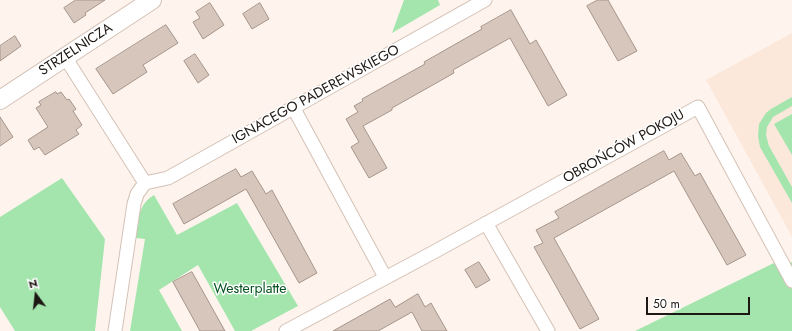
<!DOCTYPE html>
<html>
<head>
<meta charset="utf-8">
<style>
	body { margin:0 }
	#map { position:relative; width:792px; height:331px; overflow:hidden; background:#fff4ed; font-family:Jost,sans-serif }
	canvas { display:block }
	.north { position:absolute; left:16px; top:275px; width:40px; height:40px; -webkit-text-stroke:3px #fff; paint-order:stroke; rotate:345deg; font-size:11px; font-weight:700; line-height:16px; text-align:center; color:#1e1814 }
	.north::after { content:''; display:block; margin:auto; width:14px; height:18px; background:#1e1814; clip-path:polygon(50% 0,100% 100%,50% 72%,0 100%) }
	.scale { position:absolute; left:646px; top:297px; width:104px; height:18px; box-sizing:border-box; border:2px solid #1e1814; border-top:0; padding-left:5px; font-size:12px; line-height:14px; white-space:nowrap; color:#1e1814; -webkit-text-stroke:3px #fff; paint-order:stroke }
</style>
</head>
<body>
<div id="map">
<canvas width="792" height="331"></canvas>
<div class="north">N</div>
<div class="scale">50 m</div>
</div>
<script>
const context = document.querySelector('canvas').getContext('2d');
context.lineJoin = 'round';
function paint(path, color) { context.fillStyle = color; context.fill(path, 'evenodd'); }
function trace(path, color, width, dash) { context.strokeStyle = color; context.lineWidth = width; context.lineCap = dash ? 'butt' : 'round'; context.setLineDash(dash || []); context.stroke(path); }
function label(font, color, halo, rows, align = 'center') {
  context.font = font + ' Jost,sans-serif'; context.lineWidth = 3; context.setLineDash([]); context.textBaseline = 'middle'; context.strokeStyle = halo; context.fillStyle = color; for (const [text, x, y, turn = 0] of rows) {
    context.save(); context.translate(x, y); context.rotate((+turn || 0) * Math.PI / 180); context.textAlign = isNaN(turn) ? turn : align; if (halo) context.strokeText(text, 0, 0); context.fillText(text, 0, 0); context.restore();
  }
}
const built = new Path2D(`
	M792,33V237L706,80Z`);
const green = new Path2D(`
	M404,0H438L440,5L392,33Z
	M792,97V106L773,117L767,127L766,135L769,146L792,187V203L760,147L758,136L759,124L766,113L771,109Z
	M792,114V155L774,124Z
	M62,178L105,239L95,331H15L0,307V217Z
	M154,195L177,235L237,203L298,306L251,331H235L198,265L159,290L182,331H130L145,239L136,238C139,220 137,205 154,195Z
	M780,260L784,266L792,262V331H635Z`);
const building = new Path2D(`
	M76,0H105L85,13L86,15L74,23L64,8Z
	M598,0H608L637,51L618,61L587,6Z
	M210,3L224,25L203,39L193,22L200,18L196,12Z
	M260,3L269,19L252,29L243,14Z
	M511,10L530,44L536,40L567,95L548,106L510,38L453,70L454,73L392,108V110L363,126L387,168L369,178L351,147L359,142L346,119L358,112L354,106L363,101L362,99L425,64L424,62L482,29L481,27Z
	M166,25L178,43L143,65L147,72L113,94L96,69Z
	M15,36L21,46L0,61V46Z
	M195,54L209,75L198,83L184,61Z
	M56,92L57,94L61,92L67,100L69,99L76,109L73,111L82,125L76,130L79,134L45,155L39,147L34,150L28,140L48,127L36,108L41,105L39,102Z
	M0,117L13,137L0,146Z
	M664,151L669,160L681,153L695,176L700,173L746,255L727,265L674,171L554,238L599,319L580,329L534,247L543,243L536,230L559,218L555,212Z
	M236,169L241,177L252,171L266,194L272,190L317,273L299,283L246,189L184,224L173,204Z
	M479,262L490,280L476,288L465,270Z
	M192,272L225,331H200L173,282Z
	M418,294L425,307L431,303L447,331H422L412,312L378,331H333L390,299L395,307Z`);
const street = new Path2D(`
	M65,57L145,183
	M293,107L385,277
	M145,183L168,178L485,0
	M486,223L548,331
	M115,331L134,204L137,194L145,183
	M286,331L432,253L698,107L792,281`);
const secondary = new Path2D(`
	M0,100L152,0`);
const streetNames = [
	["STRZELNICZA",76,50,-33],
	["IGNACEGO PADEREWSKIEGO",316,95,-29],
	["OBROŃCÓW POKOJU",624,147,-29]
];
const parkNames = [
	["Westerplatte",250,290]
];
paint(built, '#fce8db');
paint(green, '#a3e5ad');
paint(building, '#d7c6bb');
trace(building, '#a5948a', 1);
trace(street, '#d3c1b6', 15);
trace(secondary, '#d3c1b6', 20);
trace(street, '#fff', 13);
trace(secondary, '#fff', 18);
label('14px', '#1e1814', '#fff', streetNames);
label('14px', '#00511d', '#fff', parkNames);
</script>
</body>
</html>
